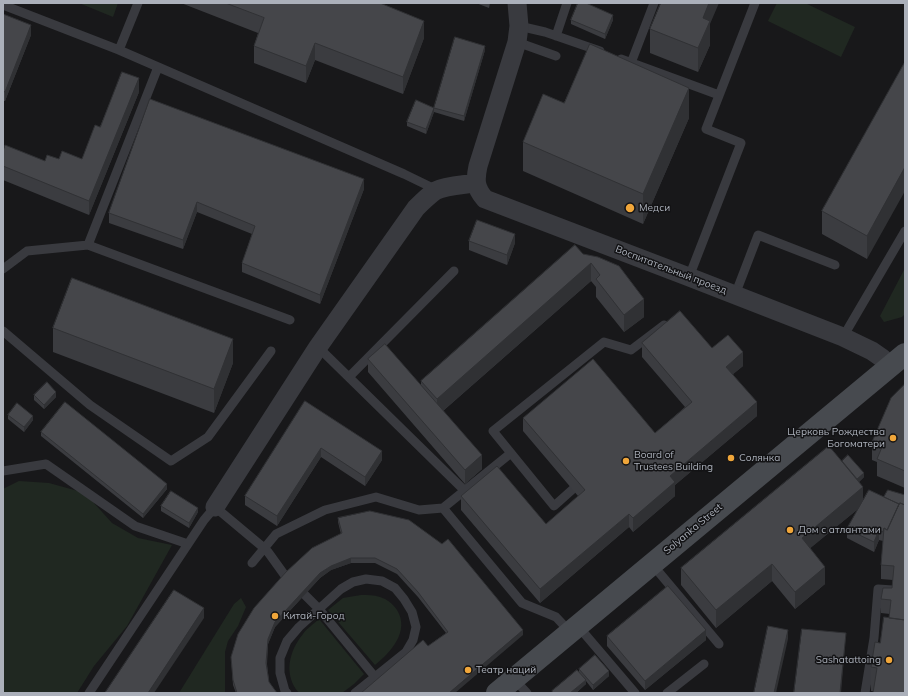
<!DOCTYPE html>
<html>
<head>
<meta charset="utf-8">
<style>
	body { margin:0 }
	#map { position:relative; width:908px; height:696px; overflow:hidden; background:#18181a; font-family:Mulish,sans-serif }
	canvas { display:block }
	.frame { position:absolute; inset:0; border:4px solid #abb0ba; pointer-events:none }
</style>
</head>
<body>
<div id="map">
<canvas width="908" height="696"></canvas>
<div class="frame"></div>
</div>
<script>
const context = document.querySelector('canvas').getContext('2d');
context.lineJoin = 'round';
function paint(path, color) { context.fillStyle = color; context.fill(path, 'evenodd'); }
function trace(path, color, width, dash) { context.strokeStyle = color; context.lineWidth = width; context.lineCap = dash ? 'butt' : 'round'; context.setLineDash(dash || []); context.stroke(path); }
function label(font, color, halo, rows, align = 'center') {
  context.font = font + ' Mulish,sans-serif'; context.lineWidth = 3; context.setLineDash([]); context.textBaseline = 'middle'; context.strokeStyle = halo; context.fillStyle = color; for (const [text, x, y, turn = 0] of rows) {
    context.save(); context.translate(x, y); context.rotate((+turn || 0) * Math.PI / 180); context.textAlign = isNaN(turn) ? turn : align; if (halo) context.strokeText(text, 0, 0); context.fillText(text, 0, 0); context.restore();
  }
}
const green = new Path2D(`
	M79,3H118L113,17Z
	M777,3H805L855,27L841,57L768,21Z
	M905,268V314L902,317L884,322L880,316Z
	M19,481L49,483L85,493L112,523L138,538L172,545L127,626L94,666L77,693H3V489Z
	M361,595C367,595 374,595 380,597C387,599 393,604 397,610C410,631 391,652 375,665L328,610L343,598Z
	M241,598L246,607L238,626L228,641L225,652V693H179L234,604Z
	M319,619L364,674L354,684L342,693H299C283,675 289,651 303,634C307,628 314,624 319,619Z`);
const lane = new Path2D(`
	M3,5L119,50L404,174L437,190
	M519,26L545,32L600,51
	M556,36L567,3
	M517,42L556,56
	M119,50L138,3
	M621,59L719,95
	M631,63L654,3
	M88,245L158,67
	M3,269L27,251L88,245L290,320
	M689,277L741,143L706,129L755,3
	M735,295L758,235L835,265
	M3,331L90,405L171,461L208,437L271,351
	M843,337L905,231
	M318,347L464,490
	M349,377L454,271
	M3,471L46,464L135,526L188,544
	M573,489L554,506L493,431L604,342L631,350L664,325
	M443,508L511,453
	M252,563L276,534L325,510L376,497L419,510L443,508L522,603L556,617L570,632
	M652,564L719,644
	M305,595L319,609L375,677
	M578,626L635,693
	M514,679L527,693
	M89,693L204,520L215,507L264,548L268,552L286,577
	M287,693L285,691L280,673V658L287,641L299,627L341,589L353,582L366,579L382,581L395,588L404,599L412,612L416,627L413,640L406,652L355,693
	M667,693L704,664
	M865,693L874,638L878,589L893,590`);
const street = new Path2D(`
	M517,3L519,26L517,42L478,166C475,180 475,188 485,199L689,277L843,337L872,351L882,358L890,366
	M215,507L318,347L416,208C422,202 428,196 435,191C446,185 464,185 476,183`);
const secondary = new Path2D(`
	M497,693L905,354`);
const wall = new Path2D(`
	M181,3H380L424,38L403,94L315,60L306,83L254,63V46L258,33Z
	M476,3H490L489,8Z
	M3,14L31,35L5,101H3Z
	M571,20H613L605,39L571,24Z
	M710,24V45L698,72L650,53V29Z
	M485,50L464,121L434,112V108Z
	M905,62L867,259L822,234V211Z
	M139,92L89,215L3,180V151L45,161L59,159H82L100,127Z
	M150,99L364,189L320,304L242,272V263L252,234L197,212L183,249L109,223V213Z
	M564,103L689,118L643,224L523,171V142Z
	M434,112L426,134L407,126V122Z
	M469,241L515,243L507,265L469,250Z
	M583,254L644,317L624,332L596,297V287L591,281L443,411L482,469L465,484L368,372V359L421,385V381Z
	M53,328L233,363L214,413L53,352Z
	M642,343L712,348L743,366L733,374L757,416L675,485V496L633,532L629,527L540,603L461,510V496L546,524L578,496L523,431V418L655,433L685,407L642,357Z
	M905,384V488L877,476V462L872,460V442Z
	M34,395L56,397L44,409L34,400Z
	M305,401L382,460L365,486L321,457L277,526L245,505V496Z
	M8,415L33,420L24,432L8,419Z
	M41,432L167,489L143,518L41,436Z
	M842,461L864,477L859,482L863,500L884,497L888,490L905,693L871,691V667L889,618L890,614L881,613V599L892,588L893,580L881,579V565L883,541L879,540L874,552L847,538V529L858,509L810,548L825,584L795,609L772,581L716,628L681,585V568Z
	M161,506L198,512L189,528L161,511Z
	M338,518L523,635L428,646L446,633L418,597L397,574L375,563H351L331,570L320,578L275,627L268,644L267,664L269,682L277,693H236L233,685L231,657L341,534L338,522Z
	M607,636L706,640L645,690L607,646Z
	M579,669L609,676L593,690L586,681V684L576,693H552V691L579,672Z`);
const shadedWall = new Path2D(`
	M709,3H719L710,24V45L698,72V48L703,18Z
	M613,15V20L605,39V34Z
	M424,21V38L403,94V77Z
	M31,25V35L5,101V92Z
	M315,43V60L306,83V66Z
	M485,46V50L464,121V116Z
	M139,78V92L89,215V201Z
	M689,88V118L643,224V194Z
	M434,108V112L426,134V129Z
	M905,167V191L867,259V236Z
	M364,179V189L320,304V295Z
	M197,202V212L183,249V240Z
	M515,234V243L507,265V255Z
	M591,263V281L437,416V399Z
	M644,299V317L624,332V315Z
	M233,339V363L214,413V389Z
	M743,352V366L726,380V367Z
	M56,392V397L44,409V405Z
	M757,402V416L675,485V496L633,532V518L670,476Z
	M33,416V420L24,432V427Z
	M321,448V457L277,526V516Z
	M382,451V460L365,486V477Z
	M482,455V469L465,484V470Z
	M864,473V477L851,489V484Z
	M167,484V489L143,518V514Z
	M863,487V505L802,555V538Z
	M198,508V512L189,528V523Z
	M629,514V527L540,603V589Z
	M879,530V540L874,552V542Z
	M351,558V563L331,570L320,578L275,627L268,644L266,667L268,639L275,622L320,573L331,566Z
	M772,564V581L716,628V610Z
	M825,567V584L795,609V592Z
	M204,608V618L154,693H148Z
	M523,630V635L455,693H449Z
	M706,630V640L645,690V681Z
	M788,630V639L776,693H774Z
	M846,633L841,693H840Z
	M609,671V676L593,690V685Z
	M586,680V684L576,693H570Z`);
const building = new Path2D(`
	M226,3H380L424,21L403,77L315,43L306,66L254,46L264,18Z
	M578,3H586L613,15L605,34L571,20Z
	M661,3H709L703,18L710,21L698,48L650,29Z
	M3,14L31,25L5,92L3,91Z
	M455,37L485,46L464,116L434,108Z
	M590,44L689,88L643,194L523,142L543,94L564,103Z
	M905,62V167L867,236L822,211Z
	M122,72L139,78L89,201L3,166V151L5,145L45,161L47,155L59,159L62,151L82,159L95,125L100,127Z
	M150,99L364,179L320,295L242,263L255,226L197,202L183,240L109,213Z
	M416,100L434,108L426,129L407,122Z
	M477,220L515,234L507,255L469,241Z
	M575,245L583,254L598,257L619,266L644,299L624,315L596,279L600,275L591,263L437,399L421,381Z
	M72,278L233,339L214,389L53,328Z
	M680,311L712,348L728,335L743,352L726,367L757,402L670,476L675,482L633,518L629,514L540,589L461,496L497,466L546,524L585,490L523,418L593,359L655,433L692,402L642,343Z
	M385,344L482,455L465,470L368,359Z
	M47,382L56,392L44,405L34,395Z
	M905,384V471L877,459L882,447L872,442L891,398Z
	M305,401L382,451L365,477L321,448L277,516L245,496Z
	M65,402L167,484L143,514L41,432Z
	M17,403L33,416L24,427L8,415Z
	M829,446L863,487L802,538L825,567L795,592L772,564L716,610L681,568Z
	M848,455L864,473L857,479L842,461Z
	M869,490L899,504L887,530L884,528L883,532L879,530L874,542L847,529Z
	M888,490L905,495V505L900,503L899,504L884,497Z
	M171,491L198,508L189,523L161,506Z
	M900,503L905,505V620L889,618L891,600L881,599L883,588H892L894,566L881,565L884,528L887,530Z
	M370,511L409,520L442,544L448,539L523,630L449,693H361L423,640L428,646L448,632L418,592L397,569L375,558H351L331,566L320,573L275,622L268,639L266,663L269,682L277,693H237L233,680L231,657L238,634L254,608L286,572L312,548L342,533L338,518Z
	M668,586L706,630L645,681L607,636Z
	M174,590L204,608L148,693H105Z
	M884,617L905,620V693H873L877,668L871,667L875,642L880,643Z
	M768,626L788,630L774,693H754Z
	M802,629L846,633L840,693H794Z
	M595,655L609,671L593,685L579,669Z
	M577,670L586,680L570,693H553L552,691Z`);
const markers = [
	[630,208,5,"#f0a63a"],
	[893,438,4,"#f0a63a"],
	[731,458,4,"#f0a63a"],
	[626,461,4,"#f0a63a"],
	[790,530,4,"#f0a63a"],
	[275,616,4,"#f0a63a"],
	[889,660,4,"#f0a63a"],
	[468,670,4,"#f0a63a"]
];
const poiNames = [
	["Медси",639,208],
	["Церковь Рождества",885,432,"right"],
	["Богоматери",885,444,"right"],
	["Board of",634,455],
	["Trustees Building",634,467],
	["Солянка",739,458],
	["Дом с атлантами",798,530],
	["Китай-Город",283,616],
	["Sashatattoing",881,660,"right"],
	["Театр наций",476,670]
];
const streetNames = [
	["Воспитательный проезд",671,270,21],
	["Solyanka Street",693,529,-40]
];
paint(green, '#202821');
trace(lane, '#393a3f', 9);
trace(street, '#393a3f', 19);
trace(secondary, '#474a4f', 22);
paint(wall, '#3b3c40');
paint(shadedWall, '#303134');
paint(building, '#45464a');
trace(building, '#303134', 1);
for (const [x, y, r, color] of markers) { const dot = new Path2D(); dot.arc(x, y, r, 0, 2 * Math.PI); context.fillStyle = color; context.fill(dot); trace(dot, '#131315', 1.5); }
label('10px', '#abb0ba', '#131315', poiNames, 'left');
label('10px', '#abb0ba', '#131315', streetNames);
</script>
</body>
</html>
